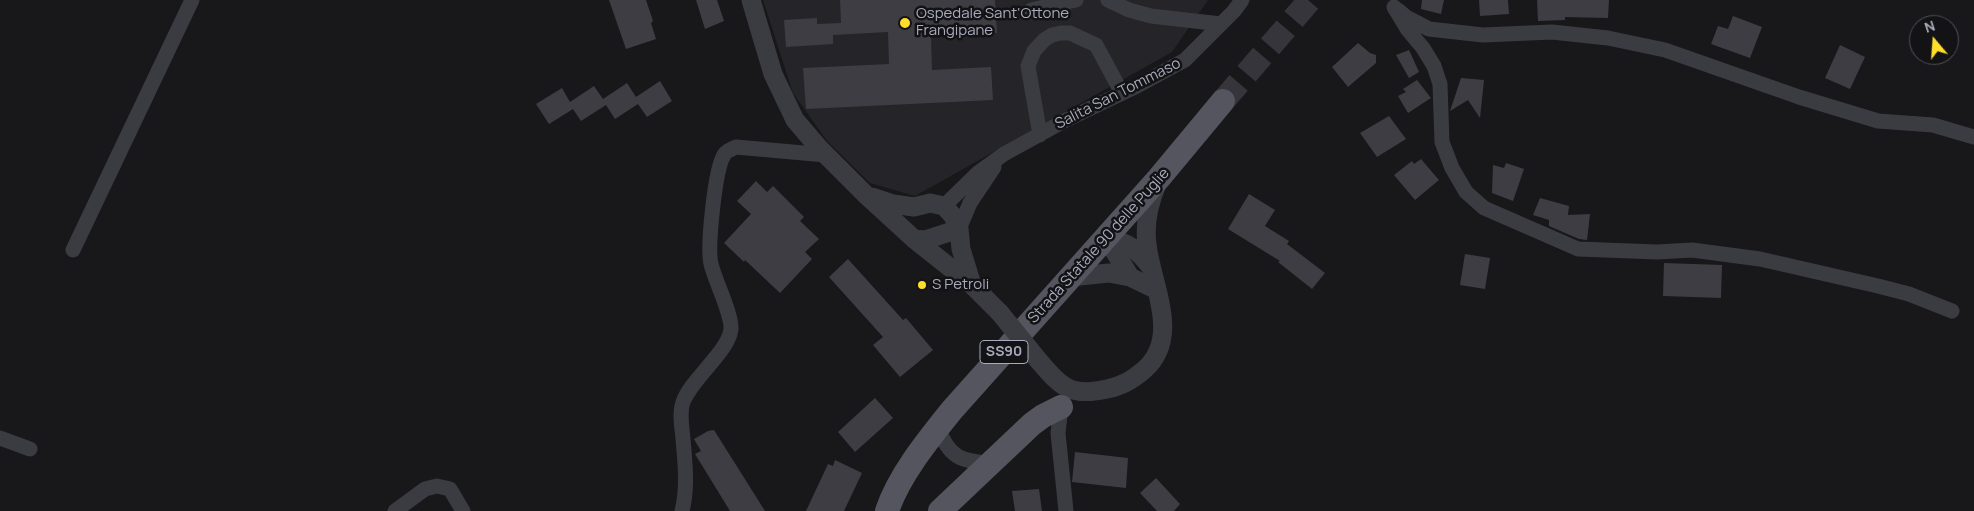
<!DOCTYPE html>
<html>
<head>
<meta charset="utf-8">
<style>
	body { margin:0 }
	#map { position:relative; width:1974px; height:511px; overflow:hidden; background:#18181b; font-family:Manrope,sans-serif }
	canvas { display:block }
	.north { position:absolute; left:1909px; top:15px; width:50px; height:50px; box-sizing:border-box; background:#131316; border:1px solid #4f5058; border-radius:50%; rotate:342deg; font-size:14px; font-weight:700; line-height:20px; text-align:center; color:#a9abbc }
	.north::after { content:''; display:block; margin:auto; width:18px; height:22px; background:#ffdd2b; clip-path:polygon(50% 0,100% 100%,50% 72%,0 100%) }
</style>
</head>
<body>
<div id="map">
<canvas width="1974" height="511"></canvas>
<div class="north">N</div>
</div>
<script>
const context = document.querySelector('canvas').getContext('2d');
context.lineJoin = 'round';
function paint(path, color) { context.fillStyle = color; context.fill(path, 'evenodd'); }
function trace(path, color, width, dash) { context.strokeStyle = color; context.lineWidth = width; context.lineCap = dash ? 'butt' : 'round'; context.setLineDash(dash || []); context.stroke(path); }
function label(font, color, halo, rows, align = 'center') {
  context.font = font + ' Manrope,sans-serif'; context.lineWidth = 5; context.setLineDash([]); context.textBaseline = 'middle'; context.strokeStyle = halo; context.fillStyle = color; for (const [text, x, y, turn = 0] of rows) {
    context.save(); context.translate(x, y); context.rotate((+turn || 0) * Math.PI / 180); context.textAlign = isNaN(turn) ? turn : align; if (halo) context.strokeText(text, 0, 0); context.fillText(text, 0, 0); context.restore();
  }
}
const built = new Path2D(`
	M763,0H1208L1172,52L915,196L870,183L827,141L793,93Z`);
const building = new Path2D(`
	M609,0H646L653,21L651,23L656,39L626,49Z
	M696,0H717L724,21L705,29Z
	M840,0H995L997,33L931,36L932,70L991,67L993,100L806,109L803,68L889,64L888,32L833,35V44L786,47L784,20L817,18V24L841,23Z
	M1422,0H1444L1441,14L1421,9Z
	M1479,0H1508L1509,14L1480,16Z
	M1537,0H1609L1608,18L1565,17V20L1538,21Z
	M1733,16L1762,27L1750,58L1711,44L1718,26L1728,29Z
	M1358,43L1370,53L1376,55V63L1348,87L1332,67Z
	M1840,45L1865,57L1850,89L1825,78Z
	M1409,50L1419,72L1409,78L1396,55Z
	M1461,78L1484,80L1480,118L1468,100L1450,111Z
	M1417,80L1431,98L1408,113L1398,96L1406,92L1403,89Z
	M660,81L672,101L647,117L638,104L615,119L606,105L581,121L573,109L549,124L536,104L562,88L570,102L594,86L603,99L627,83L636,97Z
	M1389,116L1406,139L1377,157L1360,133Z
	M1421,159L1439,180L1415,200L1394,175L1412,161L1414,164Z
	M1506,163L1524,169L1513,201L1492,193L1493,165L1504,168Z
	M756,181L767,192L773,186L804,217L800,221L819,239L805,252L812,259L780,293L745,260L744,262L724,243L751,214L737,201Z
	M1249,194L1275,210L1265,226L1289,241L1287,244L1325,273L1312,289L1278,262L1280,261L1228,229Z
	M1540,198L1569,206L1568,215L1590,214L1587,240L1579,239L1549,226V220L1533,215Z
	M1465,254L1490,258L1485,289L1460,285Z
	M848,259L903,320L906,318L933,350L900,377L873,345L883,337L829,277Z
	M1664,263L1722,265L1721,298L1663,296Z
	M875,398L893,418L855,452L838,432Z
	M714,430L765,511H730L695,454L701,451L694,439L708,431Z
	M1075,452L1128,458L1126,488L1072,482Z
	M835,460L862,473L844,511H806L828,464L833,466Z
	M1156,478L1180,504L1174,511H1157L1140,493Z
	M1039,489L1042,511H1015L1012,491Z`);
const primaryTunnel = new Path2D(`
	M1223,101L1310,0`);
const minor = new Path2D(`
	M1108,0L1129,10L1151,16L1221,24
	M1394,7L1408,30L1423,48L1434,66L1440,84L1442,142L1452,168L1466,192L1484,208L1578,249L1657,252L1692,250L1760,259L1878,286L1909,294L1952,311
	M1031,10L1076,0
	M1398,10L1406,17L1429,29L1483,35L1552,32L1608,38L1665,50L1799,97L1878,121L1933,125L1974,137
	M1040,135L1028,66L1034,51L1044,40L1052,35L1061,33H1070L1096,45L1122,93
	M944,206L979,172L1004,154L1064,121L1137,86L1185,60L1234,11L1242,0
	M959,229L970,203L994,167
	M73,250L192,0
	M1061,407L1058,433L1066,511
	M938,428C949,457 961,462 991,463
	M0,438L30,449
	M395,511L425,489L437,486L450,489L463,511
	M682,511C688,487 685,463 683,439C682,427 679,413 683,402C692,378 729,351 731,329C732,314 715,281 711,264C707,247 715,169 724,155C726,151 732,149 736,147L826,155`);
const tertiary = new Path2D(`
	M751,0L773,74L795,120L819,148L866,195L914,239L972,285L1000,313
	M872,197L893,204L914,207L930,203L944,206L953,216L959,229L961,249L972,285
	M1106,237C1128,243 1136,248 1150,266
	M1106,237L1130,277
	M914,239L925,240L959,229
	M1070,277L1109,273L1130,277L1157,290
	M1039,361C1062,388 1071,397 1107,389C1122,386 1132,380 1144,370C1182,337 1151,284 1147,244C1144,222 1149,203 1157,184`);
const primary = new Path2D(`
	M887,511C899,475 928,440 952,410L1159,178L1223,101
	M940,511L1032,424L1043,416L1061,407`);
const tertiaryBridge = new Path2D(`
	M1000,313L1039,361`);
const markers = [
	[905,23,6,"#ffdd2b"],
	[922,285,5,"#ffdd2b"]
];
const shields = [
	[1004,352,48]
];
const shieldNames = [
	["SS90",1004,352]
];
const poiNames = [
	["Ospedale Sant'Ottone",916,14],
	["Frangipane",916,31],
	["S Petroli",932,285]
];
const streetNames = [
	["Salita San Tommaso",1118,94,-27],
	["Strada Statale 90 delle Puglie",1099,246,-48]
];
paint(built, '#252428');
paint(building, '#3e3d43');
trace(primaryTunnel, '#35353b', 24, [24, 12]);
trace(minor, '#3b3b42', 15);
trace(tertiary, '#3b3b42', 19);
trace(primary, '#54555f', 24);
trace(tertiaryBridge, '#3b3b42', 19);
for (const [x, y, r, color] of markers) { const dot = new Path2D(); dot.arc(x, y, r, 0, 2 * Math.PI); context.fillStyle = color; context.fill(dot); trace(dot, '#131316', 2); }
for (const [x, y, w] of shields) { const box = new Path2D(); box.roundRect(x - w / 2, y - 11.5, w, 23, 4); context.fillStyle = '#131316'; context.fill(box); trace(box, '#a9abbc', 1); }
label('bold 14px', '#a9abbc', null, shieldNames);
label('15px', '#a9abbc', '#131316', poiNames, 'left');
label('15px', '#a9abbc', '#131316', streetNames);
</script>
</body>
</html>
